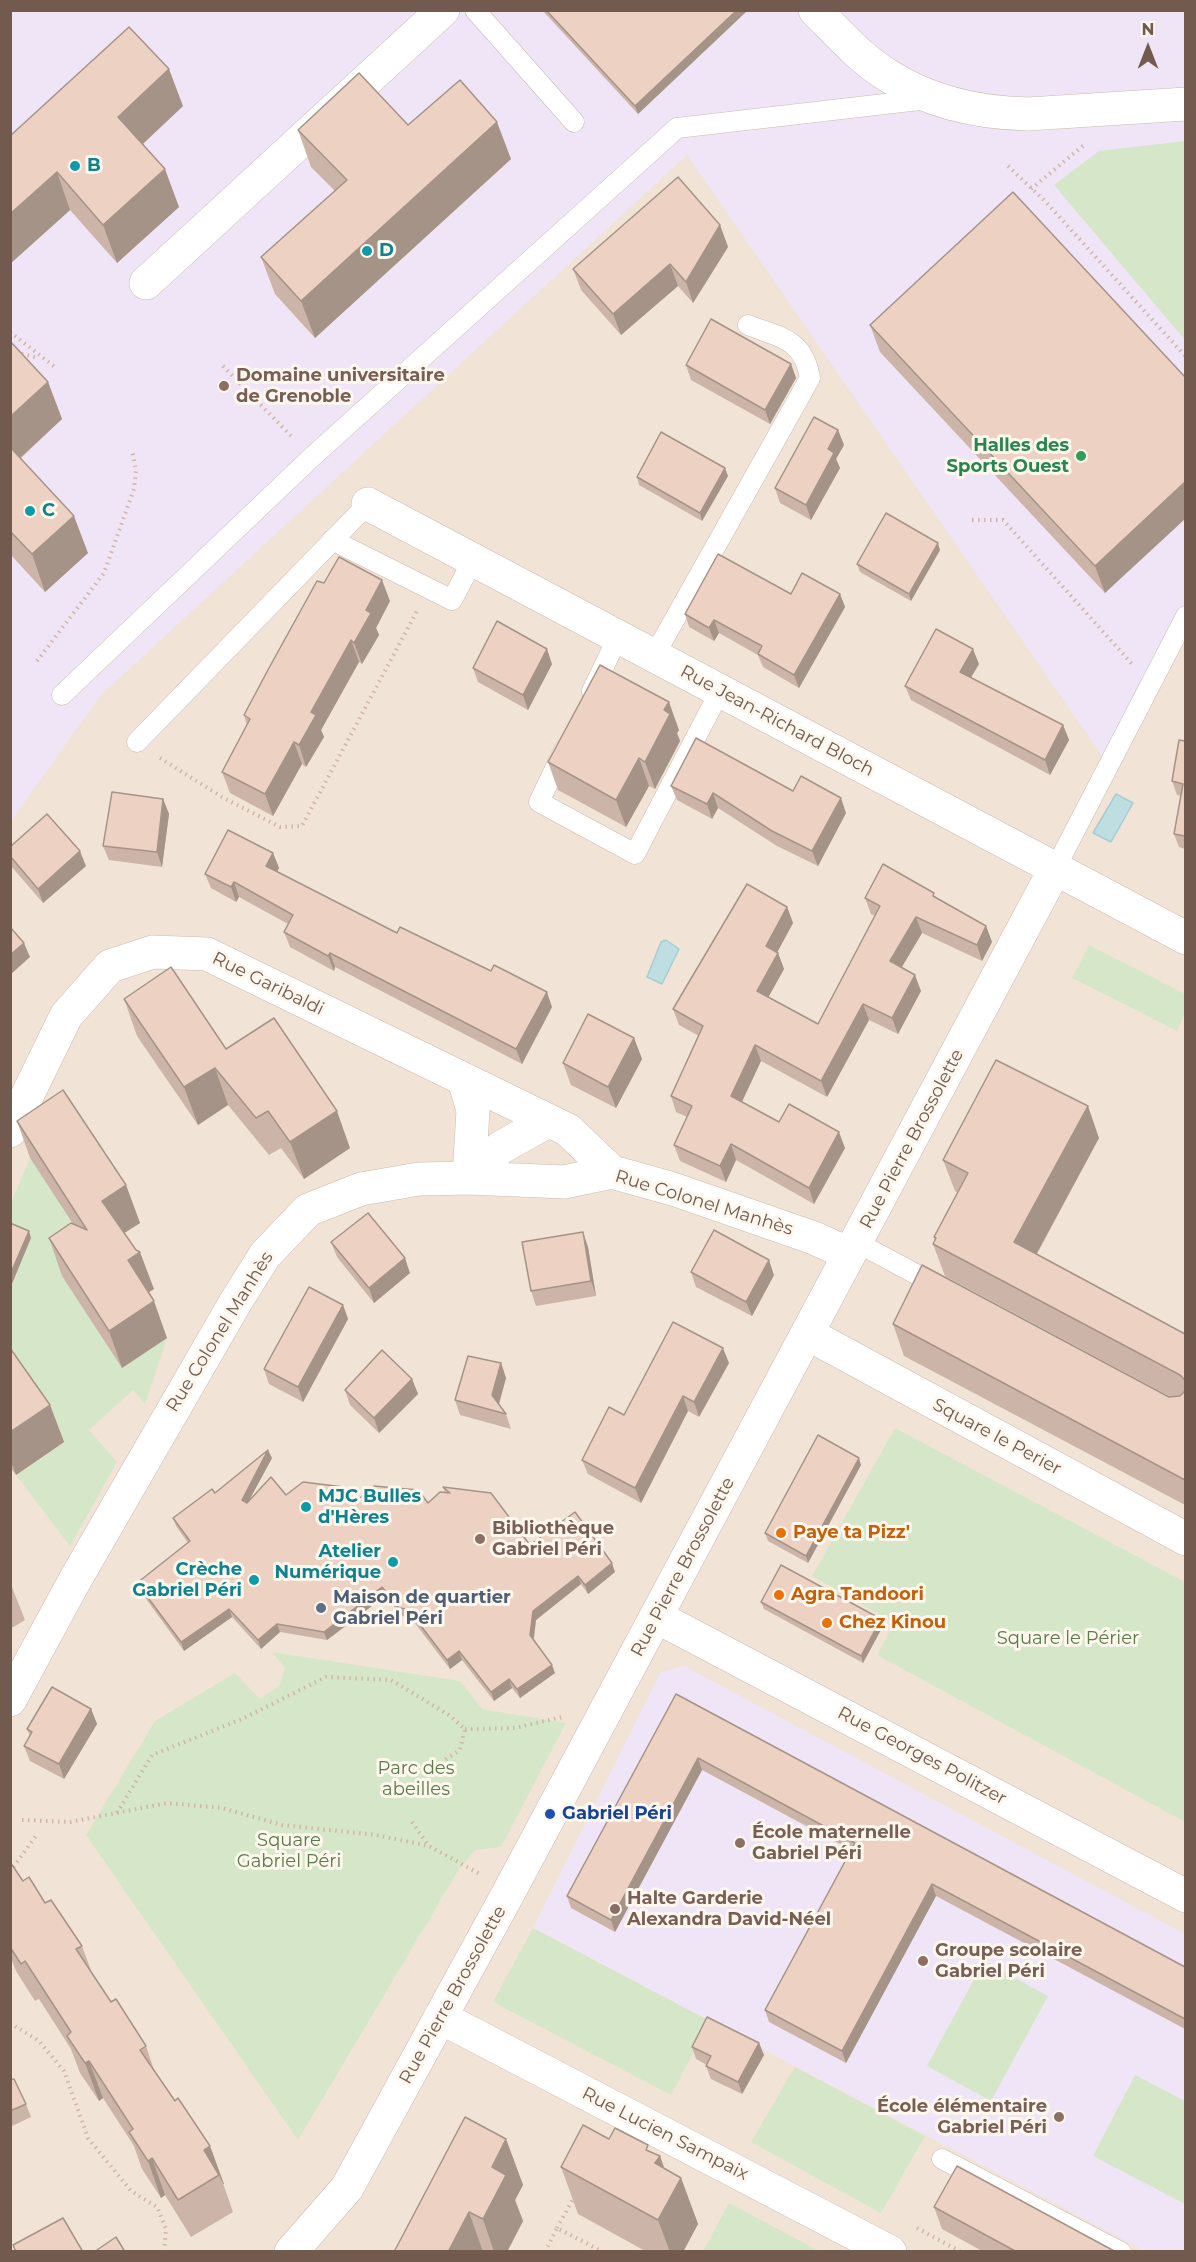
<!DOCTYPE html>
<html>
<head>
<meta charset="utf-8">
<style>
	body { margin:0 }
	#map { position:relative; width:1196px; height:2262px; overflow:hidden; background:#faf3e8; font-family:Montserrat,sans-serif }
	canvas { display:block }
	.frame { position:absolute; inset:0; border:12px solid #725a4f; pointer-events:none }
	.north { position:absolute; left:1118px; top:18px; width:60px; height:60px; -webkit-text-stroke:4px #fdf7ee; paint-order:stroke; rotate:0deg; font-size:16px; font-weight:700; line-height:24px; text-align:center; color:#725a4f }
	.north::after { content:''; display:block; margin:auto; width:21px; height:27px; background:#725a4f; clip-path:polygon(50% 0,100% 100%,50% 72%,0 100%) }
</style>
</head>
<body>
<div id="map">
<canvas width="1196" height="2262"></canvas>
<div class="frame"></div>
<div class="north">N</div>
</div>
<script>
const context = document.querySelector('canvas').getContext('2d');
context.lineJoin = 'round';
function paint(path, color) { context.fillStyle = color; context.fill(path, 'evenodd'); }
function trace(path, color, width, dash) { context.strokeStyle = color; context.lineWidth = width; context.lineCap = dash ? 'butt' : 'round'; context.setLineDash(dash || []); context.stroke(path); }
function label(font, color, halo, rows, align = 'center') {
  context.font = font + ' Montserrat,sans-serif'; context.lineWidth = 6; context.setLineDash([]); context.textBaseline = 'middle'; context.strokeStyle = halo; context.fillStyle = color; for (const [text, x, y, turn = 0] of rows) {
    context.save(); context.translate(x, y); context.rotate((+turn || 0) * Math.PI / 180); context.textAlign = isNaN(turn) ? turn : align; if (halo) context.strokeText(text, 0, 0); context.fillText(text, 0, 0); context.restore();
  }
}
const residential = new Path2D(`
	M11,11H854L1185,614V2251L11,2252Z`);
const education = new Path2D(`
	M11,11H1185V616L1109,766L687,155L101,695L11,821Z
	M684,1666L1185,1934V2251H1145L533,1928L661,1672Z`);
const green = new Path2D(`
	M1185,141H1186L1185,340L1054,185L1099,151Z
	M1089,945L1185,994V1013L1177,1031L1072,978Z
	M30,1158L92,1254L63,1276L122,1368L167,1338L145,1404L133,1390L89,1430L117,1462L70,1546L16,1475L64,1442L11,1366V1289L31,1238L11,1229V1203Z
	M895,1428L1185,1582V1822L877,1655L894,1623L812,1576Z
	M272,1652L460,1681L482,1709L566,1723L501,1847L475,1850L459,1869L298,2140L86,1835L155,1721L235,1673L260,1699L279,1686L285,1668Z
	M533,1928L710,2021L671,2095L493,2002Z
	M984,1961L1048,1996L991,2101L927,2066Z
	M795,2067L925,2136L881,2213L751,2142Z
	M1135,2075L1185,2101V2204L1093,2156Z
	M729,2203L819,2251H703Z`);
const water = new Path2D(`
	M1116,794L1133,803L1111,842L1093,833Z
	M666,940L679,949L662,984L647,977L661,942Z`);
const path = new Path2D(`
	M1008,166L1045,201L1186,357
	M1031,189L1084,145
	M10,332L55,367
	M10,351L39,358
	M223,366L293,438
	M972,520H1003L1132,664
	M37,661L104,573L134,489L136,471L132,450
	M160,758L222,797L280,827L302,826L417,611
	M465,1729L515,1728L562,1717
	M117,1813L152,1755L242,1719L326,1677L391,1680L449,1715L465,1729L460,1750L445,1760
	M22,1820L70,1822L167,1803L222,1808L282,1825L376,1835L429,1846L480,1874
	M412,1822L429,1846
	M10,1872L38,1833
	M10,2023L39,2041L64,2071L88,2138L131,2191L157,2207L166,2229L164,2252
	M557,2228L574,2197
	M917,2228L961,2252
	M545,2252L557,2228L603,2252`);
const lane = new Path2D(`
	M475,10L574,122
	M332,540L452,600L473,560
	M654,656L810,378C803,338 781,338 748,325
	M592,691L618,637
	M62,695L312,457L677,128L928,99
	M137,742L368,504
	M564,750L539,802L635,854L720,691
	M1055,869L1186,616
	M856,1242L940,1287
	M942,2159L1121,2252`);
const street = new Path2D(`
	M815,10C838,33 860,58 887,75C929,102 979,113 1028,114L1186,104
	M146,283L443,10
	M368,504L1186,938
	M464,1080L473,1110L469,1178
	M10,1131L66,1016L110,966L153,952L207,954L568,1130L612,1172
	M469,1178L500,1148L548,1121
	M808,1334L1186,1539
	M657,1617L1186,1896
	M10,1700L75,1580L235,1303L265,1255L308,1210L361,1189L419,1179L469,1178L564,1182L612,1172L673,1189L814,1238L849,1254
	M440,2017L890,2252
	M291,2252L347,2188L510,1890L1055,869`);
const wall = new Path2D(`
	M542,10H748L638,114Z
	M183,106L143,144L179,207L117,263L70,210L10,264V136Z
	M408,125L511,159L315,338L275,294L261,257L335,191L311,167L298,130Z
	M720,225L728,247L693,303L678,286L621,335L581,290L573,269Z
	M870,325L1185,377L1105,593L880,352Z
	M10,341L48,382L62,419L21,458L88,553L45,592L10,554Z
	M791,364L796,378L770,424L691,380L686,365Z
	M838,430L844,445L836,459L840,468L811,520L780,503L775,488Z
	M728,476L702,521L639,485L637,477Z
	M940,550L911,601L860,572L857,564Z
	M791,594H840L845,607L799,688L763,667L758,655L719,633L714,641L689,627L685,614Z
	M390,601L376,628L379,635L362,664L359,662L321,730L324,737L306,767L302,764L273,816L230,793L222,772L247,725L244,715Z
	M552,664L528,710L478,682L473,668Z
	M979,664L971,678L1063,725L1069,740L1050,775L911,700L905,686Z
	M679,730L677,733L680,741L655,789L649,786L626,827L558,790L548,762Z
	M1185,741V849L1179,847L1174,834L1181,796L1177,795L1172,781Z
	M671,786L793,791L846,813L818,866L777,846L718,808L712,819L677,800Z
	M163,799L169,814L162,867L109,860L103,846Z
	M10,847L86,866L43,903L11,866L10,863Z
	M273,853L279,868L277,872L397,933L552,1007L522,1064L335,967L334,971L290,947L284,932L288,924L239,897L236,902L211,888L205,874Z
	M865,898H936L986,926L992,942L982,961L922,933L901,968L921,991L898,1034L869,1020L827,1097L761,1061L742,1102L779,1122L845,1148L814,1204L736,1160L726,1182L680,1161L674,1145L687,1117L676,1112L671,1096L699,1036L679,1025L673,1009L787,907L793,923L777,952L778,953L784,969L768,997L818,1024L875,916L871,914Z
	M124,999L226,1049L350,1148L304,1179L281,1148L269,1155L228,1105L198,1125L137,1036Z
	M634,1038L642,1059L616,1108L571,1085L563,1063Z
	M17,1121L126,1185L140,1223L124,1233L154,1289L149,1292L167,1338L122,1368L62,1276L49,1238L73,1224L30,1158Z
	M1099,1138L1037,1254L1185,1334V1505L904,1356L893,1324L1171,1397L945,1276L933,1244L935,1241L934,1237L958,1193L955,1191L943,1160Z
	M331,1242L410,1273L374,1303L337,1257Z
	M588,1247L596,1296L536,1306L531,1291Z
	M691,1272L774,1275L752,1316L696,1287Z
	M343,1305L348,1319L303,1402L269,1384L264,1369Z
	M10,1348L50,1405L64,1442L16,1475L10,1467Z
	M501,1363L506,1378L499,1405L506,1414L511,1429L460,1415L455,1400Z
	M729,1363L699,1417L688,1411L641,1503L588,1474L582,1460L624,1415Z
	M412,1379L418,1394L379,1433L350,1405L345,1390Z
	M272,1458L248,1502L286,1495L355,1502L428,1503L445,1493L443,1487L530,1545L615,1572L588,1594L581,1584L536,1620L534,1639L555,1673L520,1698L512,1688L494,1701L462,1660L450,1669L411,1618L402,1616L385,1596L327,1640L280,1632L261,1649L232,1617L184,1651L141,1592L137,1583L188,1543L176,1526L173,1518Z
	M861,1465L808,1563L768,1541L765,1533Z
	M10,1582L25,1620L10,1629Z
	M761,1602L883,1626L863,1663L764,1609Z
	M676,1694L1185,1967V2029L936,1896L846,2063L769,2022L765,2010L851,1850L702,1770L615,1932L571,1908L567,1896Z
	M91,1709L97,1724L64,1779L30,1761L24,1746L30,1736L27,1729Z
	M10,1862L23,1881L45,1903L82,1946L92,1973L111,2002L146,2046L155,2073L175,2101L210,2146L233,2212L191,2237L165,2195L161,2198L142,2169L134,2146L103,2098L99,2101L80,2073L71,2049L39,1999L35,2001L16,1971L10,1956Z
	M759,2043L764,2055L742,2094L711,2079L706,2066L707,2065L696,2059L692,2047Z
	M10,2080L26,2104L31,2117L10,2127Z
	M506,2139L523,2185L515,2200L523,2221L507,2252H394Z
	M609,2139L651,2152L664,2168L681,2178L698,2224L683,2252H647L578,2214L561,2167Z
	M934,2207L1116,2252H984L942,2229Z`);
const shadedWall = new Path2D(`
	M737,10H748L638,114L635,106Z
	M169,69L183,106L132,154L118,117Z
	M497,122L511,159L315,338L301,301Z
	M165,169L179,207L117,263L103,225Z
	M57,172L70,210L10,264V214Z
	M720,225L728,247L693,303L686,282Z
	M670,264L678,286L621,335L613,314Z
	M791,364L796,378L770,424L765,410Z
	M48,382L62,419L10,467V417Z
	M838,430L844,445L836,459L840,468L811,520L806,505L828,449Z
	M725,468L728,476L702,521L700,513Z
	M1185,482V519L1105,593L1095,566Z
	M74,516L88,553L45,592L32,554Z
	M938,543L940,550L911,601L909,594Z
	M382,580L390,601L376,628L379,635L362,664L354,643L366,610Z
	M840,594L845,607L799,688L794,675Z
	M714,620L719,633L714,641L709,628Z
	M351,640L359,662L321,730L324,737L306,767L299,745L311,712Z
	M547,649L552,664L528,710L523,695Z
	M973,649L979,664L965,687L960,672Z
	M669,702L679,730L677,733L680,741L655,789L645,762L664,710Z
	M1063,725L1069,740L1050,775L1045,760Z
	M294,742L302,764L273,816L265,794Z
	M639,758L649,786L626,827L616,800Z
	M713,793L718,808L712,819L707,804Z
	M841,798L846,813L818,866L812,851Z
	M163,799L169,814L162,867L157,852Z
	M80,851L86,866L43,903L38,889Z
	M273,853L279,868L272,881L266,866Z
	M234,882L239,897L236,902L231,887Z
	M787,907L793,923L772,962L766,946Z
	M916,917L922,933L896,977L890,961Z
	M986,926L992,942L982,961L977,945Z
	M24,943L30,957L10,975V955Z
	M330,953L335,967L334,971L328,956Z
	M778,953L784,969L763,1007L757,991Z
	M915,975L921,991L898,1034L892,1018Z
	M547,992L552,1007L522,1064L516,1049Z
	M863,1004L869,1020L827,1097L821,1081Z
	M634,1038L642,1059L616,1108L608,1087Z
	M755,1045L761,1061L737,1112L731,1096Z
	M215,1068L228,1105L198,1125L184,1087Z
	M1088,1106L1099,1138L1026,1273L1014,1242Z
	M337,1111L350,1148L304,1179L290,1142Z
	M839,1132L845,1148L814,1204L809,1188Z
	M731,1144L736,1160L726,1182L720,1166Z
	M126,1185L140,1223L115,1239L102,1201Z
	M29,1231L31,1238L10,1289V1275Z
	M583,1232L588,1247L596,1296L591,1281Z
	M140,1252L154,1289L141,1297L128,1260Z
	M405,1258L410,1273L374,1303L369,1288Z
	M769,1260L774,1275L752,1316L746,1302Z
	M154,1301L167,1338L122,1368L109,1331Z
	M343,1305L348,1319L303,1402L298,1387Z
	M723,1348L729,1363L699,1417L694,1402Z
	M501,1363L506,1378L497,1410L492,1395Z
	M412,1379L418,1394L379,1433L374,1418Z
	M683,1396L688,1411L641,1503L635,1488Z
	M50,1405L64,1442L16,1475L10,1459V1432Z
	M268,1450L272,1458L245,1508L242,1500Z
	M859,1458L861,1465L808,1563L806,1556Z
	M612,1563L615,1572L588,1594L585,1585Z
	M578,1576L581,1584L536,1620L533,1643L530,1635L533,1611Z
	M382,1587L385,1596L327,1640L324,1632Z
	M229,1609L232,1617L184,1651L181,1642Z
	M881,1619L883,1626L863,1663L861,1656Z
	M277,1624L280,1632L261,1649L258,1640Z
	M459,1651L462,1660L450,1669L447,1660Z
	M552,1665L555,1673L520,1698L517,1689Z
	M509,1679L512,1688L494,1701L491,1692Z
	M91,1709L97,1724L64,1779L59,1764Z
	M698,1758L702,1770L615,1932L611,1920Z
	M932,1884L936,1896L846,2063L842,2051Z
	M759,2043L764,2055L742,2094L738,2082Z
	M89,2061L103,2098L99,2101L85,2063Z
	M506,2139L523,2185L515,2200L523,2221L507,2252H494L483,2219L492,2167Z
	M210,2146L224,2184H223L219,2175L204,2150Z
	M660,2156L673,2193L681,2178L698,2224L683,2252H670L658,2220L655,2163Z
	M152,2158L165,2195L161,2198L148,2161Z
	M469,2212L483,2252H448Z`);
const building = new Path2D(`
	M546,10H737L635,106Z
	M129,27L169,69L118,117L165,169L103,225L57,172L10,214V136Z
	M359,73L408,125L460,80L497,122L301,301L261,257L347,180L298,130Z
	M678,177L720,225L686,282L670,264L613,314L573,269Z
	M1013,192L1185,377V482L1095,566L870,325Z
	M711,319L791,364L765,410L686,365Z
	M10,341L48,382L10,417Z
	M814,417L838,430L828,449L834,453L806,505L775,488Z
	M661,432L725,468L700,513L637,477Z
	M10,447L74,516L32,554L10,531Z
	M886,513L938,543L909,594L857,564Z
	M718,554L791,594L802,573L840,594L794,675L758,654L762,646L714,620L709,628L685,614Z
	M339,557L382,580L366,610L371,613L354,643L351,640L311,712L316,715L299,745L294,742L265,794L222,772L250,719L244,715L269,668L317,581L324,583Z
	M497,621L547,649L523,695L473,668Z
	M936,629L973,649L960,672L1063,725L1045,760L905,686Z
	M600,665L669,702L664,710L670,714L645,762L639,758L616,800L548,762Z
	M696,738L793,791L801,776L841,798L812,851L772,831L713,793L707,804L671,786Z
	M1179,740L1185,741V836L1174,834L1183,784L1172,781Z
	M112,792L163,799L157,852L103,846Z
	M47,814L80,851L38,889L10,856V847Z
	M228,830L273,853L266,866L397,933L400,927L491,971L494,965L547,992L516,1049L330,953L328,956L284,932L293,915L234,882L231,887L205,874Z
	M883,864L934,893L933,896L986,926L977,945L916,917L890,961L915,975L892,1018L863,1004L821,1081L755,1045L731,1096L779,1122L789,1104L839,1132L809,1188L731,1144L720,1166L674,1145L692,1106L671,1096L703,1026L673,1009L747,884L787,907L766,946L778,953L757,991L818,1024L880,906L865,898Z
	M10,927L24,943L10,955Z
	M171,967L226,1049L274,1018L337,1111L290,1142L268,1111L256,1118L215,1068L184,1087L124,999Z
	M588,1014L634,1038L608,1087L563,1063Z
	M996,1060L1088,1106L1014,1242L1185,1334V1480L893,1324L922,1265L1169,1397L1180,1396L1185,1391V1380L1180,1375L933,1244L936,1238L934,1237L968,1173L943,1160Z
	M63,1090L126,1185L102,1201L136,1250L140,1252L128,1260L154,1301L109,1331L49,1238L71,1223L87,1230L17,1121Z
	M368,1213L405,1258L369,1288L331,1242Z
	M10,1223L29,1231L10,1275Z
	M714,1230L769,1260L746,1302L691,1272Z
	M583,1232L591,1281L531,1291L522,1242Z
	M309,1287L343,1305L298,1387L264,1369Z
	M673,1322L723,1348L694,1402L683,1396L635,1488L582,1460L609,1407L624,1415Z
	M10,1348L50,1405L10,1432Z
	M382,1350L412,1379L374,1418L345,1390Z
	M468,1356L501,1363L492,1395L506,1414L455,1400Z
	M818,1435L859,1458L806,1556L765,1533Z
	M268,1450L242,1500L247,1503L271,1477L286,1495L303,1482L344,1487L355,1502L374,1486L418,1490L428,1503L440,1492L450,1493L443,1487L491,1493L530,1545L575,1512L612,1563L585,1585L578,1576L533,1611L530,1635L552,1665L517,1689L509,1679L491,1692L459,1651L447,1660L408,1609L399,1608L382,1587L324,1632L277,1624L258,1640L229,1609L181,1642L137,1583L190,1541L173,1518L212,1489L215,1493Z
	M781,1565L881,1619L861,1656L761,1602Z
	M52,1687L91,1709L59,1764L24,1746L32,1732L27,1729Z
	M676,1694L1185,1967V2019L932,1884L842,2051L765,2010L855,1843L698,1758L611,1920L567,1896Z
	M10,1862L23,1881L29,1877L45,1903L51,1900L82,1946L76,1949L111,2002L116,1999L146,2046L140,2050L175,2101L178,2098L210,2146L204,2150L219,2175L178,2200L152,2158L148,2161L129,2132L133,2129L89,2061L85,2063L67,2036L71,2032L25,1961L21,1964L10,1947Z
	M707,2017L759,2043L738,2082L706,2066L711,2056L692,2047Z
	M14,2079L26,2104L10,2111V2080Z
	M465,2117L506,2139L492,2167L506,2175L483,2219L469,2212L448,2252H394Z
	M583,2125L609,2139L615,2128L648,2145L646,2150L660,2156L655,2163L681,2178L658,2220L561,2167Z
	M957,2166L1116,2252H1017L934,2207Z
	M63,2218L83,2252H16L13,2245Z
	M116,2237L125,2252H94Z`);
const markers = [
	[75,166,6,"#0f9aa8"],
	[367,251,6,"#0f9aa8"],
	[224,386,6,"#8d6e63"],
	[1081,456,6,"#2e9e5b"],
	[30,511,6,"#0f9aa8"],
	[306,1507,6,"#0f9aa8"],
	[781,1533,6,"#e8710a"],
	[480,1539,6,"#8d6e63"],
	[393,1562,6,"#0f9aa8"],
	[254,1580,6,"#0f9aa8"],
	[779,1595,6,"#e8710a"],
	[321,1608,6,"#5c6f8a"],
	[827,1623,6,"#e8710a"],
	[550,1814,6,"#1a4fb4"],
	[740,1843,6,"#8d6e63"],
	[615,1909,6,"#8d6e63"],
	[923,1961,6,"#8d6e63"],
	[1059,2117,6,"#8d6e63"]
];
const cultureNames = [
	["B",87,166],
	["D",379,251],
	["C",42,511],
	["MJC Bulles",318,1497],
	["d'Hères",318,1518],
	["Atelier",381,1552,"right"],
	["Numérique",381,1573,"right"],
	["Crèche",242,1570,"right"],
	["Gabriel Péri",242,1591,"right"]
];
const educationNames = [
	["Domaine universitaire",236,376],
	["de Grenoble",236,397],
	["Bibliothèque",492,1529],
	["Gabriel Péri",492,1550],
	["École maternelle",752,1833],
	["Gabriel Péri",752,1854],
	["Halte Garderie",627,1899],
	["Alexandra David-Néel",627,1920],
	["Groupe scolaire",935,1951],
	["Gabriel Péri",935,1972],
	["École élémentaire",1047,2107,"right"],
	["Gabriel Péri",1047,2128,"right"]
];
const leisureNames = [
	["Halles des",1069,446],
	["Sports Ouest",1069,467]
];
const streetNames = [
	["Rue Jean-Richard Bloch",777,721,28],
	["Rue Garibaldi",268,984,26],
	["Rue Pierre Brossolette",912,1139,-62],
	["Rue Colonel Manhès",704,1203,17],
	["Rue Colonel Manhès",220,1332,-58],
	["Square le Perier",997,1437,28],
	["Rue Pierre Brossolette",683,1567,-62],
	["Rue Georges Politzer",922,1756,28],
	["Rue Pierre Brossolette",453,1995,-61],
	["Rue Lucien Sampaix",665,2134,27]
];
const foodNames = [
	["Paye ta Pizz'",793,1533],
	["Agra Tandoori",791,1595],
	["Chez Kinou",839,1623]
];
const serviceNames = [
	["Maison de quartier",333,1598],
	["Gabriel Péri",333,1619]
];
const parkNames = [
	["Square le Périer",1068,1639],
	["Parc des",416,1769],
	["abeilles",416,1790],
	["Square",289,1841],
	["Gabriel Péri",289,1862]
];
const transitNames = [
	["Gabriel Péri",562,1814]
];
paint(residential, '#f1e4d7');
paint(education, '#efe5f7');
paint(green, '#d5e7c8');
paint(water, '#bedee2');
trace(water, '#a6cdd3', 1.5);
trace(lane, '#cbbbaf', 21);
trace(street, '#cbbbaf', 34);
trace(path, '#d2b5a6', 4, [1.5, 4.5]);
trace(lane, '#fff', 20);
trace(street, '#fff', 33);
paint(wall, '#ccb5a8');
paint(shadedWall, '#a69388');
paint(building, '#edd2c3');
trace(building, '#a69388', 1.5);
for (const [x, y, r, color] of markers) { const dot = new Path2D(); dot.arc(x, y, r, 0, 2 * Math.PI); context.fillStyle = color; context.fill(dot); trace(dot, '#fdf7ee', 2); }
label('bold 18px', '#0d838f', '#fdf7ee', cultureNames, 'left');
label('bold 18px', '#785e54', '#fdf7ee', educationNames, 'left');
label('bold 18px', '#27864d', '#fdf7ee', leisureNames, 'right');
label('18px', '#725a4f', '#fdf7ee', streetNames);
label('bold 18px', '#c56008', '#fdf7ee', foodNames, 'left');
label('bold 18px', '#4e5e75', '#fdf7ee', serviceNames, 'left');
label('18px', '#5b7b4b', '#fdf7ee', parkNames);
label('bold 18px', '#164399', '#fdf7ee', transitNames, 'left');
</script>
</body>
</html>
